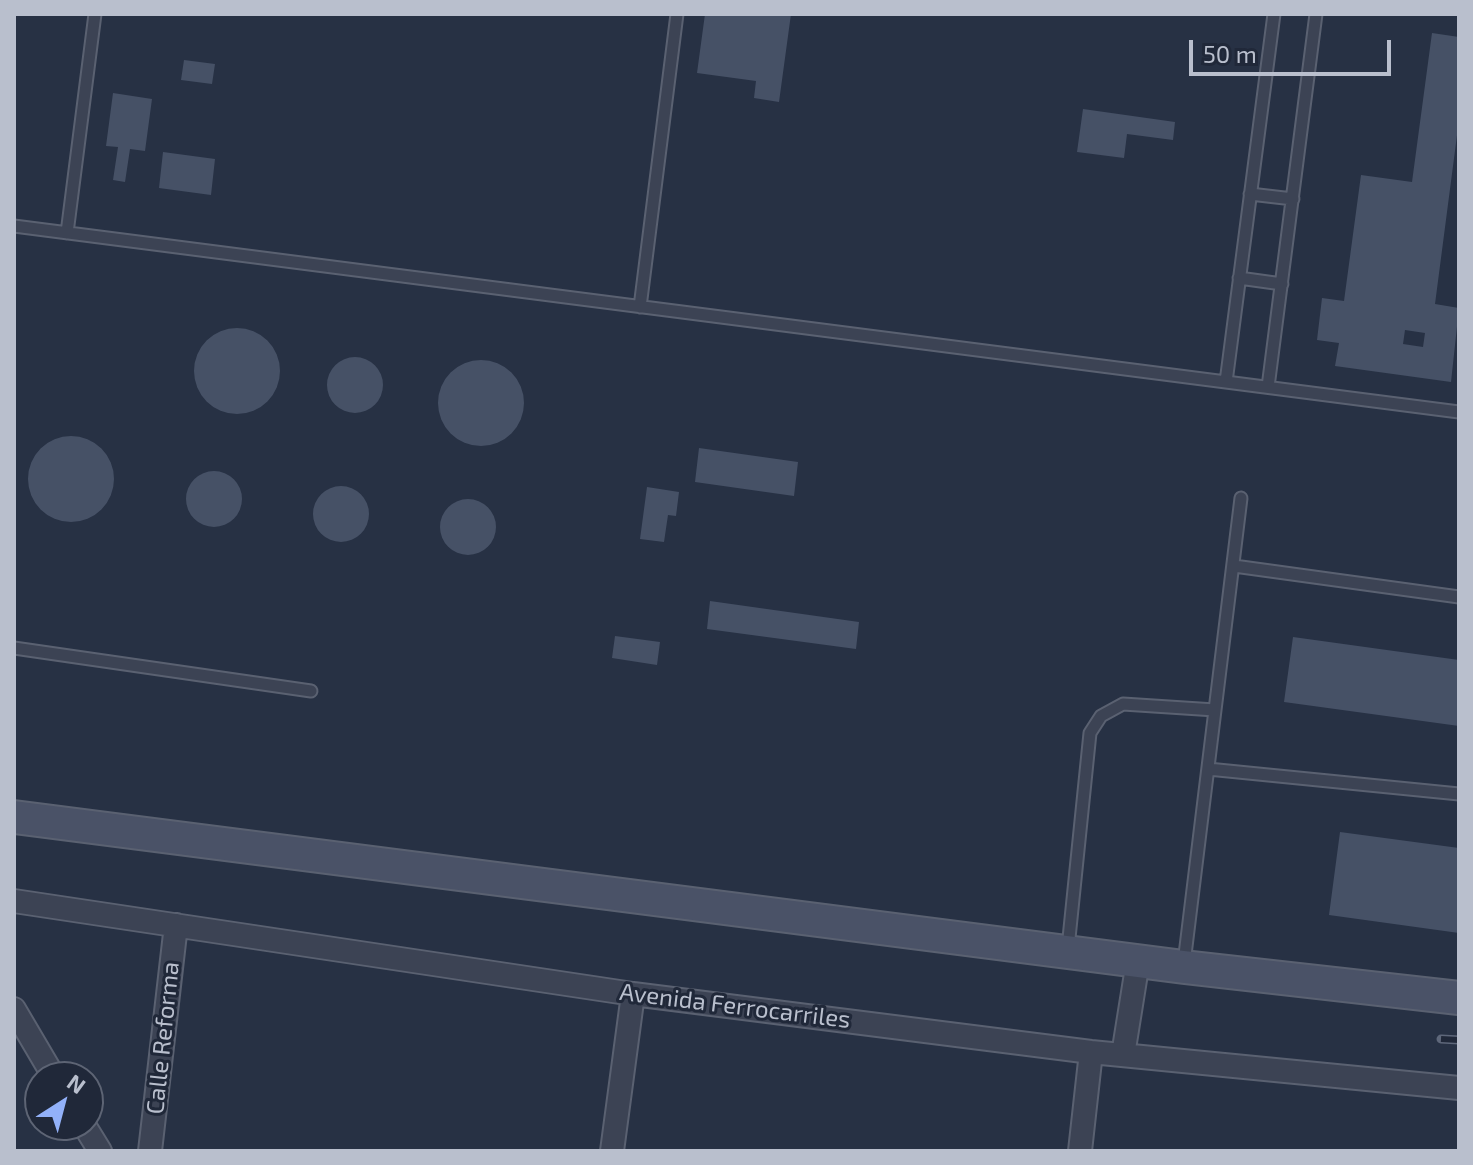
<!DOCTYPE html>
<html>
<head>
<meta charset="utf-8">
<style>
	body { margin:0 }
	#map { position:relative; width:1473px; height:1165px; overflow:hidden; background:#273144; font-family:"Exo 2",sans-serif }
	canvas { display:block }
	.frame { position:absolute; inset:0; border:16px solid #b9bfcd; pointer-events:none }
	.north { position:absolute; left:24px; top:1061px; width:80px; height:80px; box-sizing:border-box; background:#202839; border:2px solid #5d6474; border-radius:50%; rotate:36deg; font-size:22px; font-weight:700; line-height:32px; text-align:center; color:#b9bfcd }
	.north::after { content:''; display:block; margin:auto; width:28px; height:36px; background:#92b1f9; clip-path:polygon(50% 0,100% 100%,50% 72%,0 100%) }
	.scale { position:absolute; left:1189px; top:40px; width:202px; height:36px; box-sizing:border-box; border:4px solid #b9bfcd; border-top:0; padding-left:10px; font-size:24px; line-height:28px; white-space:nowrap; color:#b9bfcd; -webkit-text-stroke:6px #202839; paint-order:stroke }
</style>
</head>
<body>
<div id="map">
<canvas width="1473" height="1165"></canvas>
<div class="frame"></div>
<div class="north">N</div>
<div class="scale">50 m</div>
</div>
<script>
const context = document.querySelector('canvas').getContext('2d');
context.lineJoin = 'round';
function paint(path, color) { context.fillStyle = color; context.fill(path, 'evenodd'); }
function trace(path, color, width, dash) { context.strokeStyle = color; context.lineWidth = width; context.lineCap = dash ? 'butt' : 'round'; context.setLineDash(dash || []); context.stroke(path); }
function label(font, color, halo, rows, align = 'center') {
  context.font = font + ' "Exo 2",sans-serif'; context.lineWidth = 6; context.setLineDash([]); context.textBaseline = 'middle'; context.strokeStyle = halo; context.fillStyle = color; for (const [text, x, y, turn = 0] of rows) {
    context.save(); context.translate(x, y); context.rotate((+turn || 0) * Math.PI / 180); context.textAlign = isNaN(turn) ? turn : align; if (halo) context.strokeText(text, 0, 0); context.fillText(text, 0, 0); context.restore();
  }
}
const building = new Path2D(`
	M705,14H791L779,102L754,98L756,81L697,73Z
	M1432,33L1459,37V120L1435,304L1459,308L1451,382L1335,366L1339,343L1317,340L1322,298L1344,301L1361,175L1412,182ZM1405,330L1425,333L1423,347L1403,344Z
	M184,60L215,64L212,84L181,80Z
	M113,93L152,99L145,151L130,149L125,182L113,180L118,147L106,146Z
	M1083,109L1175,122L1173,140L1127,134L1124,158L1077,152Z
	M163,152L215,159L211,195L159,188Z
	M194 371a43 43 0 1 1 86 0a43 43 0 1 1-86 0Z
	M327 385a28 28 0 1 1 56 0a28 28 0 1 1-56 0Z
	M438 403a43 43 0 1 1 86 0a43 43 0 1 1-86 0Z
	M28 479a43 43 0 1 1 86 0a43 43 0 1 1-86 0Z
	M699,448L798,462L794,496L695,482Z
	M186 499a28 28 0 1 1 56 0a28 28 0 1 1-56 0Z
	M313 514a28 28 0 1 1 56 0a28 28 0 1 1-56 0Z
	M647,487L679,492L676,516L668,515L664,542L640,539Z
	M440 527a28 28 0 1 1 56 0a28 28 0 1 1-56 0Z
	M710,601L859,622L856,649L707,629Z
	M615,636L660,642L657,665L612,658Z
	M1293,637L1459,660V726L1284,702Z
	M1340,832L1459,848V933L1329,915Z`);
const lane = new Path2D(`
	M1250,194L1293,199
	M14,226L1459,412
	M67,233L95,14
	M1239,278L1282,284
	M640,307L677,14
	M1226,382L1274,14
	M1268,387L1316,14
	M1234,566L1459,597
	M14,648L311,691
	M1208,769L1459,794
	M1068,948L1090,733L1101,716L1123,704L1215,710
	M1184,963L1241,498`);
const street = new Path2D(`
	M14,901L633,994L1091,1052L1459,1088
	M14,1009L54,1077
	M1123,1055L1138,961
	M84,1125L100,1151
	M150,1151L176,925
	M612,1151L633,994
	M1080,1151L1091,1052`);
const secondary = new Path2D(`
	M14,817L1184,967L1459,998`);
const rail = new Path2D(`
	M1441,1039L1459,1040`);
const streetNames = [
	["Avenida Ferrocarriles",735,1006,7],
	["Calle Reforma",163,1038,-84]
];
paint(building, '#465166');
trace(lane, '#5a6171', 15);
trace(street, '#5a6171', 26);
trace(secondary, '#5a6171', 36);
trace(lane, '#3c4354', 11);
trace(street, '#3c4354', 22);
trace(secondary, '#4a5267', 32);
trace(rail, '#5e677a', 9);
trace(rail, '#202839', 6, [18]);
label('24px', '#b9bfcd', '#202839', streetNames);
</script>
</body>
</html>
